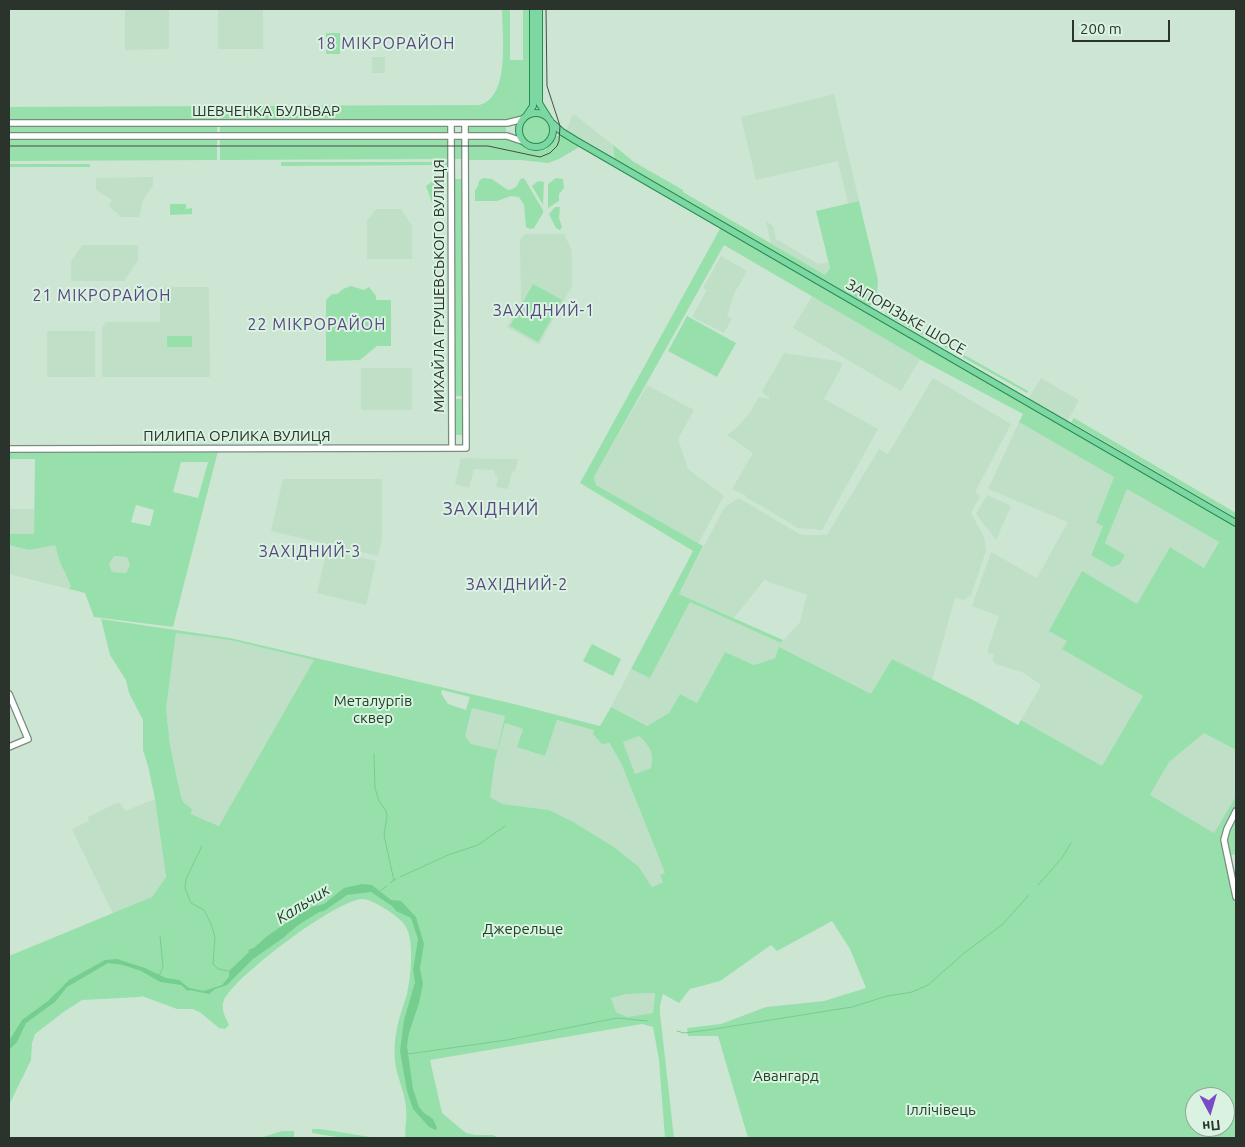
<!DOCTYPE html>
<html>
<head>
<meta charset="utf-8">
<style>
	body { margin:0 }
	#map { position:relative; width:1245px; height:1147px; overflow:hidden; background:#cde6d3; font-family:Ubuntu,sans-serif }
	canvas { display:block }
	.frame { position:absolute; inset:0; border:10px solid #2a332c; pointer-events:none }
	.north { position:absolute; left:1185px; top:1087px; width:50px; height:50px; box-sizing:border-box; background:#daf3e0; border:1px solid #94a698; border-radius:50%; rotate:174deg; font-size:14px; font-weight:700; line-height:20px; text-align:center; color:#2a332c }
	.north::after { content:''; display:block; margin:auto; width:18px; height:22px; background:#794bc4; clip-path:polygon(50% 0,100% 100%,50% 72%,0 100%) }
	.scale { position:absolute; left:1072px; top:20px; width:98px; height:22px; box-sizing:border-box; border:2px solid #2a332c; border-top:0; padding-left:6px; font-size:15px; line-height:18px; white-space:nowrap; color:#2a332c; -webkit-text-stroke:4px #daf3e0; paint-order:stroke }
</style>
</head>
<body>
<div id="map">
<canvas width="1245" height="1147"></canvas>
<div class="frame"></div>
<div class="north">Пн</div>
<div class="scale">200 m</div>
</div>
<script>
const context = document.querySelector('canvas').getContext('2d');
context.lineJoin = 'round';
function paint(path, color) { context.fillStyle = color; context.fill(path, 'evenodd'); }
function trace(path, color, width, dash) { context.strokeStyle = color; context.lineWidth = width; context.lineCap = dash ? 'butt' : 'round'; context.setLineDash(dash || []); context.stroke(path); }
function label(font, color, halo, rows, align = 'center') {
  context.font = font + ' Ubuntu,sans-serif'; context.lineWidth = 4; context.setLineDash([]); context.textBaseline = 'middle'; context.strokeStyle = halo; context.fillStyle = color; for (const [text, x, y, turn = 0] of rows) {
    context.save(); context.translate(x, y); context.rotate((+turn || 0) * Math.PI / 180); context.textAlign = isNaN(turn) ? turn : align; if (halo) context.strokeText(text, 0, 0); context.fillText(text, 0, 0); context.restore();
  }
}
const built = new Path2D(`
	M125,9H169V49L125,50Z
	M218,9H263V49H218Z
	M372,57H385V73H372Z
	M834,94L859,201L848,204L838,161L756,180L741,117Z
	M575,115L613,145L615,160L566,131L572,116Z
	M153,177V185L143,200L139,217H121L109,206L112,200L96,190V178Z
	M376,209H401L412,226V259H367V221Z
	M766,221L773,226L776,239L818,264L828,262L830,268L825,275L771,243Z
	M525,234H564L572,251V286L539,345L507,327L521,302L520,240Z
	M82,245H138V260L124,281H71V262Z
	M721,256L747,271L734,294L727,316L732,319L724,333L692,317L707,290L703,288Z
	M160,287H209L210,377H102V328L106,322H160Z
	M812,296L920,359L901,391L793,328Z
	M47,331H95V377H47Z
	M784,353L837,361L843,364L824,399L878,429L822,530L798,528L746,497L745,495L732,489L753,453L727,435L735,429L749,414L759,397L769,399V396L764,395L762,391Z
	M361,368H412V410H361Z
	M933,378L1011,424L975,492L980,496L971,513L984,537L986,551L971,595L964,600L955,598L932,680L892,659L871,695L779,648L775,658L754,665L725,652L697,703L680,694L669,713L647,726L611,707L631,669L650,678L690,602L781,643L800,622L807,595L769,582L765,579L734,618L679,594L724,508L739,498L801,535H827L879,449L888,454Z
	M1041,378L1079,400L1067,422L1028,399Z
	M647,385L694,410L678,439L688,469L724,496L698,544L596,485L594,477Z
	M1019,422L1114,477L1096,523L1103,526L1091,554L1120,564L1125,555L1105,543L1127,489L1219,542L1204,568L1170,547L1137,604L1050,631L1067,641L1063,649L1143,696L1102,767L1021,720L1041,685L1024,673L996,664L992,660L994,655L987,652L999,616L972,606L991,552L1037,578L1068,522L988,489Z
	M461,458L495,459H518L515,472L512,471L508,489L496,487L498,477L495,475L494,470L474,469L469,488L455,484Z
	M283,479H382V539L378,556L271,531Z
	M987,495L1011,506L996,540L976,514Z
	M9,509H34V534H9Z
	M55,544L60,562L71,586L69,589L9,574V545L29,550Z
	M327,550L376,561L366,605L317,593Z
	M114,556L127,557L130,565L126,573L112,572L109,564Z
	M176,633L230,640L315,660L220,826L191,814L192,809L184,803L181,797L170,745L166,709Z
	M472,708L505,716L497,750L471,744L465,736Z
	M557,720L595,730L608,743L621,763L665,873L663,882L652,887L639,867L614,847L549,810L502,804L489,797L495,762L505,723L523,729L545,756Z
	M1204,733L1236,750V796L1214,833L1150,795L1169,762Z
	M639,736L647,742L653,758L651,768L635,774L623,742Z
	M155,799L166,877L152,897L113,914L72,829L89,821L88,817L119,802L125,811Z
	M655,993L653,1013L626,1017L616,1012L611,998L626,994Z`);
const green = new Path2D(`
	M502,9H510V60H523V9H531V106L526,113L515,120L220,122V106L479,105C511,98 502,33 502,9Z
	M326,33H340V54H326Z
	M217,106V122H9V107Z
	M521 130a15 15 0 1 1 30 0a15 15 0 1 1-30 0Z
	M9,125H217V134H9Z
	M220,125H450V134H220Z
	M466,125H506V134H466Z
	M563,135L581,146L559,159L548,163L521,160H466V137C479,137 493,136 506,137C521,139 534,159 549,145C552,142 554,138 557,136Z
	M450,137V159L220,160V138Z
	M452,137H464V159H452Z
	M9,138H217V160L9,161Z
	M613,145L634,162L683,190V192L825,275L830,268L816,211L859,201L878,280L877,295L870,307L615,160Z
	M281,162H450V165L281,166Z
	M9,164H90V167H9Z
	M440,176L444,179L443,195L432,203L426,186Z
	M483,178L492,179L508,190C516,189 518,185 520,179L524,178L543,210V213L534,228L530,229L526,227L524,205L519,197L511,196L497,201H475V190L478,186L479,181Z
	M556,178L563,179L564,188L559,194V201L548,208V184Z
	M453,179H464V396H454Z
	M538,181L544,182L543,205L532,186Z
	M170,204H186V209L192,208V214L170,215Z
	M555,207H560L559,218L562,227L560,230L556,228L549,214Z
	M721,227L1236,526V750L1204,733L1169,762L1150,795L1214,833L1236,796V854L1227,856L1236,897V1138H748L718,1036H688L687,1028L721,1024L766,1007L824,1001L866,988L850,949L832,921L777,951L771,945L720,981L690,989L679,1003L663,994L660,1005V1013L674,1138H665L659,1060L653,1027L642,1024L430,1060L442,1113L466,1133L475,1135H493L499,1138H405C405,1128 407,1118 406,1108C405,1095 399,1081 396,1068C394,1058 394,1044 396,1034C398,1020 403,1007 407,994C411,977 415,937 404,924C397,915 372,899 362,899C336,900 235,976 224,1000C220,1009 226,1018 229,1025L225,1029L219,1028L201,1013L193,1009H177L142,996L140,997L82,1000L65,1011L35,1034L32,1043L31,1060L9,1105V956L152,897L166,877L155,799L148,766L143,750V720L129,693L126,680L110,655L101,619L230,638L514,704L600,726L611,707L647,726L669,713L680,694L697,703L725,652L754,665L775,658L779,647L871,694L892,659L977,702L1018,725L1021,720L1102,766L1143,696L1062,649L1067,641L1049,631L1082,571L1137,604L1170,547L1204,568L1219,542L1127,489L1105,543L1125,555L1120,564L1112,567L1091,555L1103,526L1096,523L1114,477L1019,422L1023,414L923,361L724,245L594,477L596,485L703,546L679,594L783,640L781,643L690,602L650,678L631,669L693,551L580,483ZM176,633L230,640L314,660L219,826L191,814L192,809L184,803L181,797L170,745L166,709ZM442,690L470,697L466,710L448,704L441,693ZM472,708L505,716L497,750L471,744L465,736ZM557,720L594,730L593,734L602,744L609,743L621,763L665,873L660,875L663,882L652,887L639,867L614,847L573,822L549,810L502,804L490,797L495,761L505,723L523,729L517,747L545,756ZM639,736C650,745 654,754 651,768L635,774L623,742ZM655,993L653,1013L627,1017L616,1012L611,998L626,994ZM1195,1097H1225V1127H1195Z
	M533,284L562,300L538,342L510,326Z
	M351,286L364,290L369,287L376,296V300H391V346H377L360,360L326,361V300L332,294H337L343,289Z
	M887,311L1028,391L1027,393L885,314Z
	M687,316L736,343L717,377L668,351Z
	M167,336H192V347H167Z
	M454,399H465V435H454Z
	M1074,418L1236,513V518L1071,422Z
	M9,451H218L173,627L94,617L85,593L69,589L71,586L60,562L55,545L29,550L9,545V534H34L35,459H9ZM181,462H208L198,498L173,492ZM136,505L154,510L150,526L131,522ZM114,556L127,557L130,565L126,573L112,572L109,564Z
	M592,644L621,659L613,676L583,661Z
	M312,1129H320L377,1138H343L312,1133Z
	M282,1131H294V1137L260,1138Z`);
const water = new Path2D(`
	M362,884L372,885L391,900L401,901L416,917L424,944L420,968L423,984L419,1003L409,1033L407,1046L413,1089L419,1107L424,1113L433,1119L437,1128L436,1130L429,1127L413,1109L407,1091L400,1051L404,1020L415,982L413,970L418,939L411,918L396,911L392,906L371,892L347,895L324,911L319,912L297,926L283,938L253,959L227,985L215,989L209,994L190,990L188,991L181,985L160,982L141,971L123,965L108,963L67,987L55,1002L26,1023L17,1042L9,1050V1041L22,1020L48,1001L69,980L105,960L117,959L145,968L166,978L179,980L189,988L204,991L222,985L229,977V971L249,952L248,950L254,948L266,937L302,912L314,906L324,904L344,888Z`);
const stream = new Path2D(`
	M374,754L375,788L379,801L386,811L387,816L384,835L394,881
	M202,846L186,879L185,888L191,903L204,910L211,924L215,937L213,964L218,969L228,971
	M400,877L448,855L478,845L505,826
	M390,883L396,879
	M1038,885L1062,858L1071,843
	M381,890L387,886
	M159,976L163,967L160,936
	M677,1031L684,1033L708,1030L852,1007L887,996L912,992L928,985L963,954L1003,924L1029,895
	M408,1054L507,1040L617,1018L647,1021`);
const secondary = new Path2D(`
	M9,123H507L523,119
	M451,123L452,448
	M9,136H507L522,141
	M9,449L466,448L465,123
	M9,694L28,739L9,747
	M1236,811L1227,829L1224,840L1236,897`);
const primary = new Path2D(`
	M539,9V103L549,119
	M519 130a17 17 0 1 1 34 0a17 17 0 1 1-34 0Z
	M527,115L533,106V9
	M552,123L562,132L575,140L1236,523`);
const tram = new Path2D(`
	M9,146H488L540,157L550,153L557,146L559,141L560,126L547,86L546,9`);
const streetNames = [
	["ШЕВЧЕНКА БУЛЬВАР",266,111],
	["МИХАЙЛА ГРУШЕВСЬКОГО ВУЛИЦЯ",439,286,-90],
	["ЗАПОРІЗЬКЕ ШОСЕ",906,317,30],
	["ПИЛИПА ОРЛИКА ВУЛИЦЯ",237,436]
];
const parkNames = [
	["Металургів",373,701],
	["сквер",373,718],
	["Джерельце",523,929],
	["Авангард",786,1076],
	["Іллічівець",941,1110]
];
const neighbourhoodNames = [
	["18 МІКРОРАЙОН",386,44],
	["21 МІКРОРАЙОН",102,296],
	["ЗАХІДНИЙ-1",544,311],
	["22 МІКРОРАЙОН",317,325],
	["ЗАХІДНИЙ-3",310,552],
	["ЗАХІДНИЙ-2",517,585]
];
const waterNames = [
	["Кальчик",303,904,-32]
];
const quarterNames = [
	["ЗАХІДНИЙ",491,509]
];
paint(built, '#bfdfc6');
paint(green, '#98e0ab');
paint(water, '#75ce8f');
trace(stream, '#75ce8f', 1);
trace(secondary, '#778e7d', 8);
trace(primary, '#268d52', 8);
trace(secondary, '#fff', 5.5);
trace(primary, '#7cd7a3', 6);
trace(tram, '#434f46', 1);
label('15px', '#2a332c', '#daf3e0', streetNames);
label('15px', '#1d4228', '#daf3e0', parkNames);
context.letterSpacing = '1px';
label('16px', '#594683', '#daf3e0', neighbourhoodNames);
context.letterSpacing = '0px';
label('italic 16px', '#1b4027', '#daf3e0', waterNames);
context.letterSpacing = '1px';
label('18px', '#594683', '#daf3e0', quarterNames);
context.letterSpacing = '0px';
</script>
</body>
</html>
